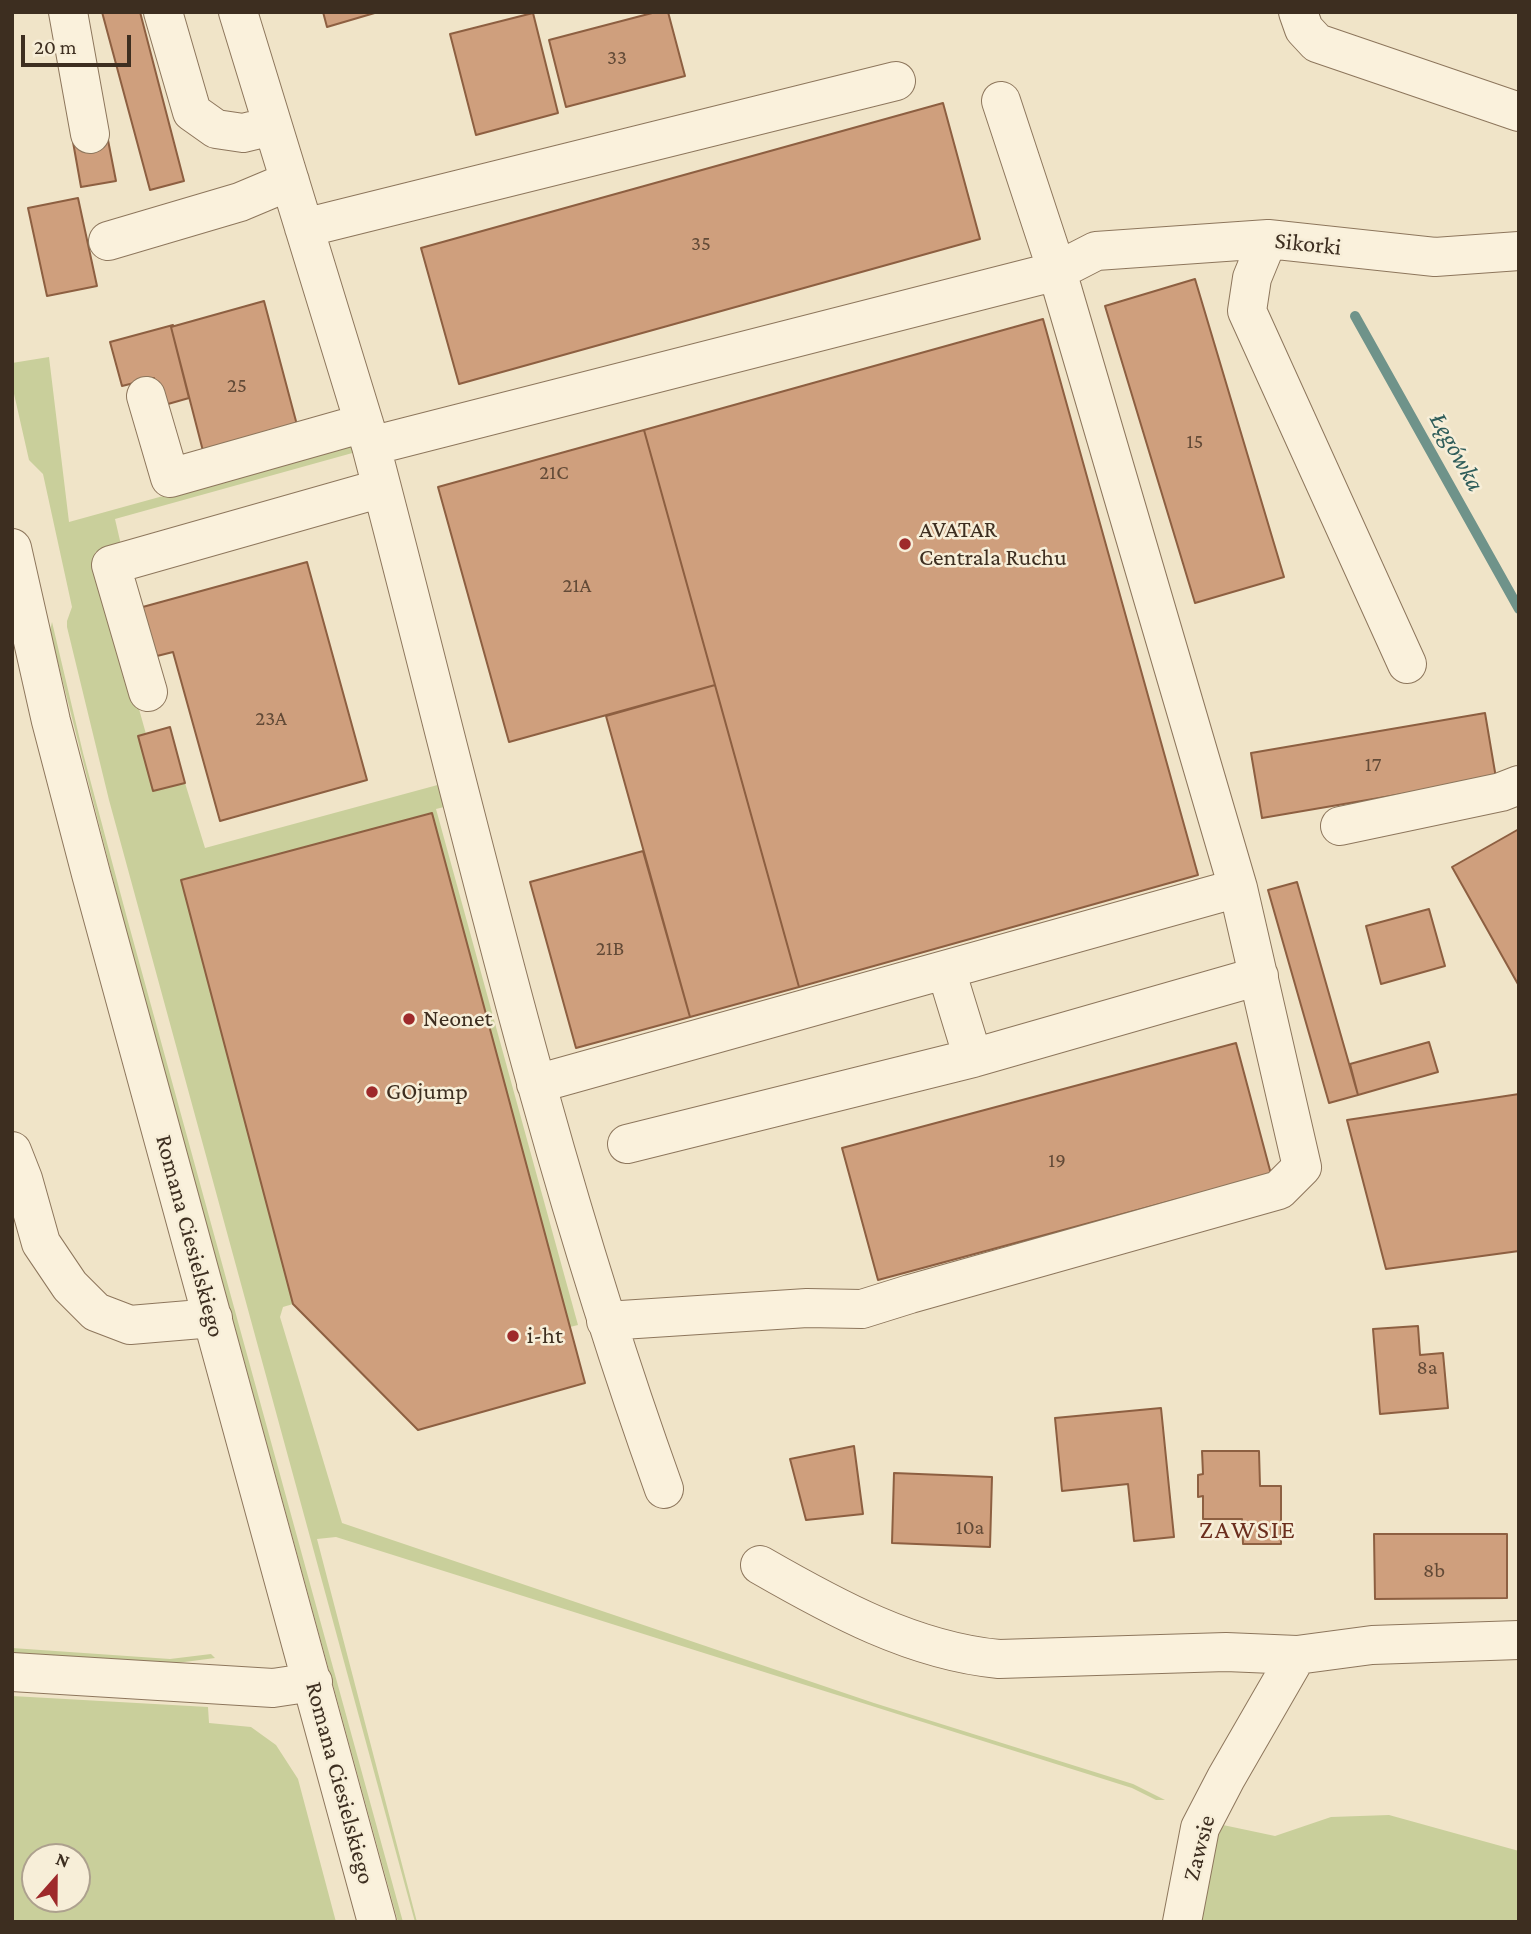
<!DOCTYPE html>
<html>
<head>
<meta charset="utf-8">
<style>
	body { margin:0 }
	#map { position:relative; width:1531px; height:1934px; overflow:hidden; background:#f0e4c8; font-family:"Crimson Pro",serif }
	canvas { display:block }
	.frame { position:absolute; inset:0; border:14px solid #3d2e20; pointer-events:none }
	.north { position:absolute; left:21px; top:1843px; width:70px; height:70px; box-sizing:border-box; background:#f7eed8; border:2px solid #ada18e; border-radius:50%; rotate:21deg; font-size:19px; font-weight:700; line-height:28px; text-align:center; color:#3d2e20 }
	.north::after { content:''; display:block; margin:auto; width:24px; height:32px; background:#9e2a2b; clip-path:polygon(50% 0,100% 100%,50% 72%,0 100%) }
	.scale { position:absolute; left:21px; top:35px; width:110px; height:32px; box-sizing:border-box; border:4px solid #3d2e20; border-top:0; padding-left:9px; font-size:21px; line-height:24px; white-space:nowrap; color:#3d2e20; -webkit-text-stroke:5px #f7eed8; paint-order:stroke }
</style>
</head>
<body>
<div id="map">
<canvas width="1531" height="1934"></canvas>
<div class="frame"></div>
<div class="north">N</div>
<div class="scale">20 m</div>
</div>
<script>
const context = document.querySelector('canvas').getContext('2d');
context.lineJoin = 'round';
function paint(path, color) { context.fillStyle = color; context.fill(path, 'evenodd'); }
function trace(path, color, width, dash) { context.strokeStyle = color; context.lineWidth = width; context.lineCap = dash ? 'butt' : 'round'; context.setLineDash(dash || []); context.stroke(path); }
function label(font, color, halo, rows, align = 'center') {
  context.font = font + ' "Crimson Pro",serif'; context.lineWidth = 5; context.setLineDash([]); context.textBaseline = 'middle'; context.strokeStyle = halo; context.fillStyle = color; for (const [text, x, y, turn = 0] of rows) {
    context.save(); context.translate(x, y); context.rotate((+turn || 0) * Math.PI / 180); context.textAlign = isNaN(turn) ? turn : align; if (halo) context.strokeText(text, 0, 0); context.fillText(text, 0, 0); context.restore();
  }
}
const green = new Path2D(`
	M49,357L69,522L355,443L356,452L115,519L121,545L95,552L146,734L138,737L153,791L185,783L205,848L445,783L452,805L436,809L578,1325L570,1327L432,813L181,880L293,1304L283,1307L280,1317L342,1523L874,1703L1133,1784L1165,1800H1156L1132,1788L336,1537L317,1539L417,1922H415L109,800L67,627V621L72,607L43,474L29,460L12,385V363Z
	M52,622L83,753L127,918L403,1922H398L123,919L50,631Z
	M12,1648L170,1659L211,1654L215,1658L169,1664L12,1654Z
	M12,1696L208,1707L209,1723L251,1727L276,1745L298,1779L336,1922H12ZM77,1857V1899H35V1857Z
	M1389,1815L1519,1851V1922H1191L1196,1888L1223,1825L1275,1836L1331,1817Z`);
const stream = new Path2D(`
	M1355,316L1519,609`);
const building = new Path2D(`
	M102,12H140L184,181L150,190Z
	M323,12H378L327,27Z
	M656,12H668L685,76L566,107L549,40Z
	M533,13L558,113L476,135L450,34Z
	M943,103L980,239L459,384L421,248Z
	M107,135L116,181L81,187L73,142Z
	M78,198L97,286L47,296L28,208Z
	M1195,279L1284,577L1195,603L1105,306Z
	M264,301L297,425L203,451L171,327Z
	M1043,319L1198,875L799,987L644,430Z
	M173,325L171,327L189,398L161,406L154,378L122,386L110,342Z
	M644,430L715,685L509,742L438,487Z
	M307,562L367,780L220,821L173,652L153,657L139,608Z
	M715,685L799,987L690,1017L606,716Z
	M1485,713L1496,778L1262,818L1251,753Z
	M170,727L185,783L153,791L138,736Z
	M432,813L585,1383L418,1430L293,1304L181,880Z
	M1519,829V986L1452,867Z
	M643,851L690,1017L576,1048L530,882Z
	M1297,882L1358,1095L1329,1103L1268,890Z
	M1429,909L1445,966L1381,984L1366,926Z
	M1429,1042L1438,1072L1358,1095L1350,1064Z
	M1236,1043L1271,1174L878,1280L842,1148Z
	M1519,1094V1251L1386,1269L1347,1120Z
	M1418,1326L1420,1355L1443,1353L1448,1408L1380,1414L1373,1329Z
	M1161,1408L1174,1537L1134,1541L1128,1484L1062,1491L1055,1418Z
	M854,1446L863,1514L806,1520L790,1459Z
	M1202,1451H1259L1260,1486H1281V1544H1243L1242,1519H1203V1496L1198,1497V1475L1203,1474Z
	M894,1473L992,1477L990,1547L892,1543Z
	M1374,1534H1507V1598L1375,1599Z`);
const minor = new Path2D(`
	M68,12L90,134
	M163,12L192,112L216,129L243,133L272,126
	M238,12L371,446L1057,271L1096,251L1268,239L1435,257L1519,251
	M1298,12L1304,29L1317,43L1519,112
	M304,228L896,81
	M1268,239L1252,278L1247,311L1407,664
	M108,241L240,202L290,181
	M146,396L170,478L364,423
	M371,446C463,795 541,1149 664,1489
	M12,548L51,721L91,874L377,1922
	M148,692L111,565L382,488
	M1340,826L1501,792L1519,785
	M946,970L973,1058
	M536,1084L1238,888
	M627,1144L973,1058L1259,976
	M12,1151L23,1179L41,1243L70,1286L96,1312L130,1325L213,1318
	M606,1321L807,1308L862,1309L910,1294L1279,1190L1302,1167L1238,888L1057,271L1001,101
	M760,1565C833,1607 913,1651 999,1659L1226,1652L1297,1655L1372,1645L1519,1640
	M12,1672L273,1688L313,1682
	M1182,1922L1200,1828L1226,1778L1297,1655`);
const markers = [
	[905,544,7,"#9e2a2b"],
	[409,1019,7,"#9e2a2b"],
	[372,1092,7,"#9e2a2b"],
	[513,1336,7,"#9e2a2b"]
];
const numberNames = [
	["33",617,58],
	["35",701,244],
	["25",237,386],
	["15",1195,442],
	["21C",554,473],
	["21A",577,586],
	["23A",271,719],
	["17",1373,765],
	["21B",610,949],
	["19",1057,1161],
	["8a",1427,1368],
	["10a",970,1528],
	["8b",1434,1571]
];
const streetNames = [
	["Sikorki",1308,244,6],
	["Romana Ciesielskiego",190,1236,75],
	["Romana Ciesielskiego",340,1783,75],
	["Zawsie",1199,1848,-75]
];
const poiNames = [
	["AVATAR",919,530],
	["Centrala Ruchu",919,558],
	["Neonet",423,1019],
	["GOjump",386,1092],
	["i-ht",527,1336]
];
const waterNames = [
	["Łęgówka",1457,452,61]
];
const neighbourhoodNames = [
	["ZAWSIE",1248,1530]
];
paint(green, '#c9cf9b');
trace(stream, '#6f938a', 10);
paint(building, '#cf9f7d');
trace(building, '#8d5f41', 2);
trace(minor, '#8d765c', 40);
trace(minor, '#faf1dc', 38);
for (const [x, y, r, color] of markers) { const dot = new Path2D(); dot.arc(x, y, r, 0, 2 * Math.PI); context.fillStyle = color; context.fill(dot); trace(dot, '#f7eed8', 2.5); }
label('21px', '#624a37', null, numberNames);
label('24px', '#3d2e20', '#f7eed8', streetNames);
label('24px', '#3d2e20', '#f7eed8', poiNames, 'left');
label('italic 26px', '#2f5d5a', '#f7eed8', waterNames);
context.letterSpacing = '2px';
label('26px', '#6b2e1e', '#f7eed8', neighbourhoodNames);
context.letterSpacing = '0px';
</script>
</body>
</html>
